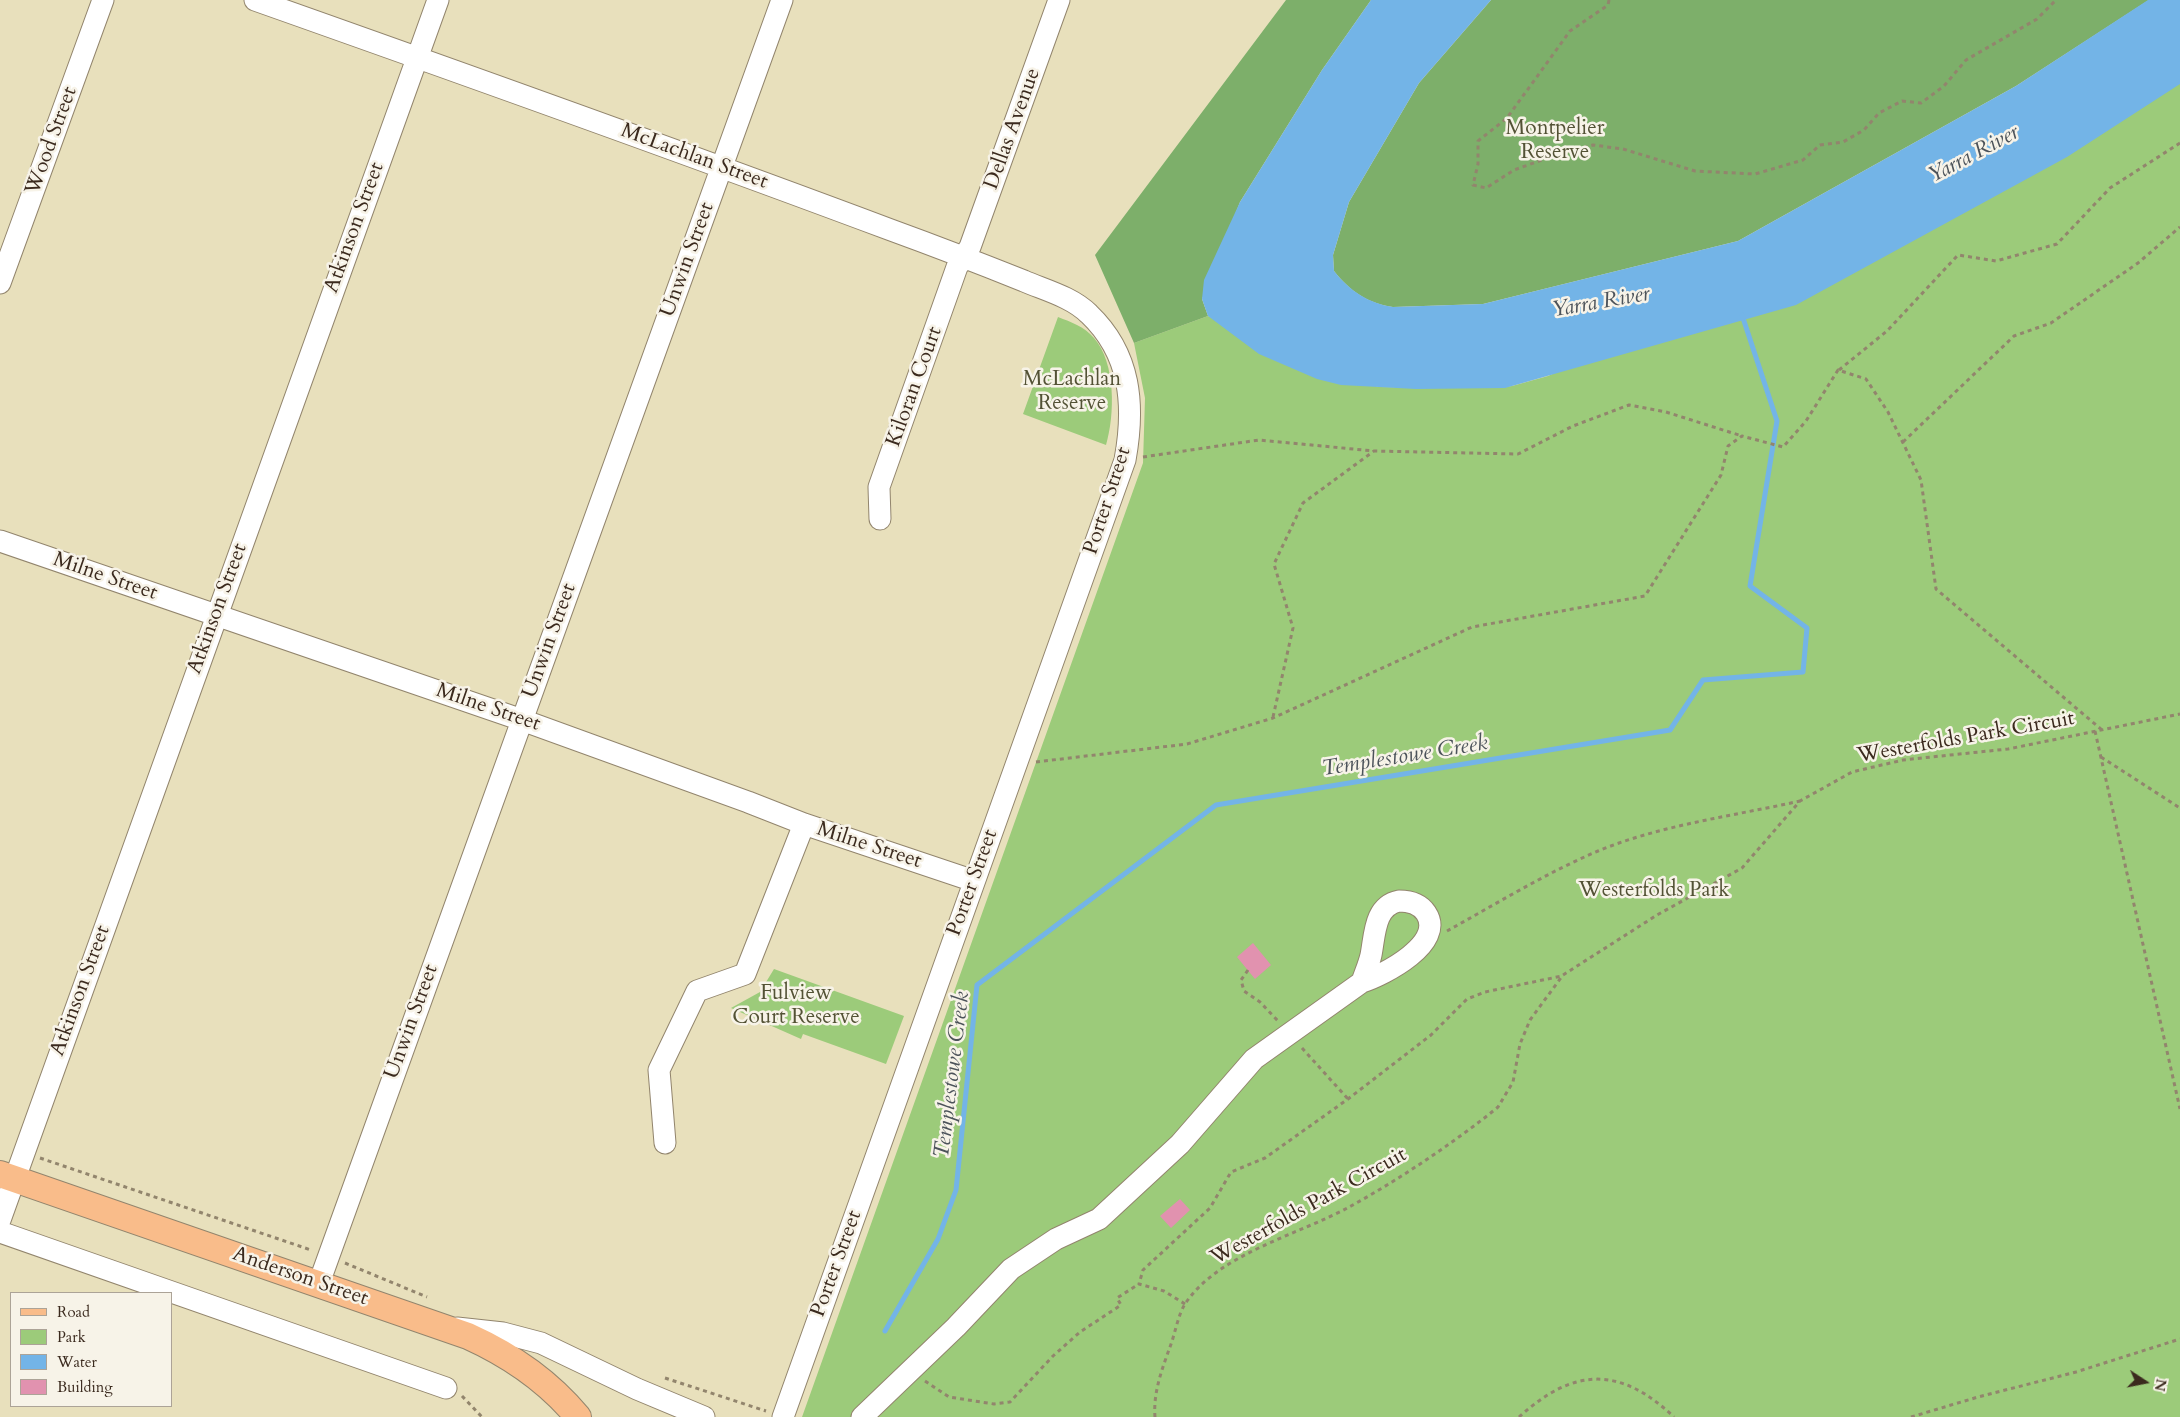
<!DOCTYPE html>
<html>
<head>
<meta charset="utf-8">
<style>
	body { margin:0 }
	#map { position:relative; width:2180px; height:1417px; overflow:hidden; background:#e8e0bc; font-family:Cardo,serif }
	canvas { display:block }
	.legend { position:absolute; left:10px; top:1292px; width:162px; height:115px; box-sizing:border-box; background:#f7f3e8; border:1px solid #aca397; margin:0; padding:6px 9px; list-style:none; font-size:15px; color:#3b2a1e }
	.legend li { display:flex; align-items:center; gap:10px; height:25px }
	.legend b { width:25px; border:1px solid #aca397 }
	.north { position:absolute; left:2120px; top:1357px; width:50px; height:50px; -webkit-text-stroke:4px #f7f3e8; paint-order:stroke; rotate:101deg; font-size:14px; font-weight:700; line-height:20px; text-align:center; color:#3b2a1e }
	.north::after { content:''; display:block; margin:auto; width:18px; height:22px; background:#3b2a1e; clip-path:polygon(50% 0,100% 100%,50% 72%,0 100%) }
</style>
</head>
<body>
<div id="map">
<canvas width="2180" height="1417"></canvas>
<ul class="legend">
<li><b style="height:6px;background:#f9bc8a"></b>Road</li>
<li><b style="height:14px;background:#9ccb7a"></b>Park</li>
<li><b style="height:14px;background:#73b4e7"></b>Water</li>
<li><b style="height:14px;background:#e192af"></b>Building</li>
</ul>
<div class="north">N</div>
</div>
<script>
const context = document.querySelector('canvas').getContext('2d');
context.lineJoin = 'round';
function paint(path, color) { context.fillStyle = color; context.fill(path, 'evenodd'); }
function trace(path, color, width, dash) { context.strokeStyle = color; context.lineWidth = width; context.lineCap = dash ? 'butt' : 'round'; context.setLineDash(dash || []); context.stroke(path); }
function label(font, color, halo, rows, align = 'center') {
  context.font = font + ' Cardo,serif'; context.lineWidth = 5; context.setLineDash([]); context.textBaseline = 'middle'; context.strokeStyle = halo; context.fillStyle = color; for (const [text, x, y, turn = 0] of rows) {
    context.save(); context.translate(x, y); context.rotate((+turn || 0) * Math.PI / 180); context.textAlign = isNaN(turn) ? turn : align; if (halo) context.strokeText(text, 0, 0); context.fillText(text, 0, 0); context.restore();
  }
}
const green = new Path2D(`
	M2180,81V1417H802L1143,463L1145,398L1134,343L1208,316L1378,387L1491,388L1512,386L1548,376Z
	M1058,317C1071,322 1085,327 1094,338C1116,363 1115,415 1106,445L1023,414Z
	M774,969L904,1016L886,1064L803,1034L801,1039L731,1008L760,992Z`);
const forest = new Path2D(`
	M1286,0H1371L1322,70L1240,202L1202,299L1208,316L1134,343L1095,255Z
	M1491,0H2149L2016,86L1738,241L1483,304L1393,307C1367,303 1350,291 1334,271L1333,255L1349,202L1419,83Z`);
const water = new Path2D(`
	M1371,0H1491L1419,83L1349,202L1333,255L1334,271C1350,291 1368,303 1393,307L1483,304L1738,241L2016,86L2148,0H2180V84L2067,157L1796,305L1505,388L1416,389L1341,385L1317,379L1259,354L1208,316L1202,299L1204,280L1240,202L1322,70Z`);
const stream = new Path2D(`
	M885,1331L938,1239L956,1190L977,985L1216,805L1670,730L1703,680L1803,672L1807,628L1750,586L1777,421L1742,315`);
const building = new Path2D(`
	M1253,943L1271,965L1255,979L1237,957Z
	M1180,1199L1190,1210L1171,1228L1160,1216Z`);
const path = new Path2D(`
	M1609,0L1608,5L1570,31L1507,118L1478,141V164L1473,185L1486,188L1514,170L1556,155L1593,145L1623,149L1695,171L1755,174L1803,160L1820,145L1843,142L1864,130L1879,113L1902,101L1921,103L1944,86L1966,60L2037,19L2056,0
	M1839,370L1887,331L1958,255L1996,261L2057,244L2110,188L2180,143
	M1903,442L2014,336L2051,323L2138,263L2180,227
	M1143,457L1259,440L1374,451L1518,454L1573,426L1629,405L1666,412L1742,436
	M1273,717L1293,628L1274,564L1303,503L1374,451
	M2095,731L2180,1109
	M2101,757L2180,808
	M1036,762L1187,744L1273,718L1472,627L1645,596L1721,475L1728,446L1742,436L1783,447L1806,421L1838,370L1866,379L1888,412L1921,480L1936,589L2102,730
	M1447,931C1496,904 1546,873 1598,851C1661,825 1733,816 1800,801
	M1248,970L1241,980L1244,991L1260,1002L1278,1021
	M1302,1048L1348,1099
	M40,1158L311,1250
	M345,1263L427,1297
	M1185,1304L1164,1291L1139,1284L1143,1270L1210,1208L1231,1172L1265,1158L1348,1099L1431,1035L1467,999L1485,992L1562,976
	M665,1378L766,1411
	M925,1381L949,1397L994,1404L1010,1402L1053,1356L1080,1332L1121,1305L1117,1298L1139,1284
	M462,1396L482,1417
	M1155,1417C1153,1393 1162,1369 1170,1347C1175,1334 1178,1315 1185,1304C1219,1253 1299,1235 1351,1206C1398,1180 1444,1149 1487,1116L1498,1107L1513,1082L1520,1044L1530,1020L1563,975L1657,915L1742,868L1800,801L1852,772L1903,760L2008,749L2180,714
	M1519,1417C1574,1367 1620,1366 1674,1417
	M1911,1417L1978,1397L2076,1372L2180,1339`);
const minor = new Path2D(`
	M255,0C467,75 680,151 891,230C935,246 979,263 1024,281C1045,290 1072,297 1089,314C1131,354 1135,405 1125,460L783,1417
	M0,283L103,0
	M880,519L879,487L957,267L970,247L1059,0
	M0,541L522,720L748,802L804,824L974,881
	M665,1143L659,1070L697,991L745,974L804,824
	M0,1220L438,0
	M0,1232L446,1388
	M319,1283L782,0
	M457,1328L503,1333L541,1343L637,1389L704,1417
	M862,1417L956,1327L1011,1269L1056,1239L1099,1219L1180,1144L1254,1059L1362,982C1384,975 1446,943 1426,913C1420,904 1410,901 1399,901C1374,906 1375,935 1371,955C1369,964 1365,973 1362,982`);
const major = new Path2D(`
	M0,1174L468,1336C510,1355 549,1382 578,1417`);
const streetNames = [
	["Dellas Avenue",1013,129,-70],
	["Wood Street",52,141,-70],
	["McLachlan Street",694,157,20],
	["Atkinson Street",355,228,-70],
	["Unwin Street",688,260,-70],
	["Kiloran Court",915,387,-70],
	["Porter Street",1108,501,-72],
	["Milne Street",105,577,19],
	["Atkinson Street",218,609,-70],
	["Unwin Street",550,641,-70],
	["Milne Street",488,708,19],
	["Westerfolds Park Circuit",1966,738,-10],
	["Milne Street",869,846,18],
	["Porter Street",973,883,-70],
	["Atkinson Street",81,991,-70],
	["Unwin Street",412,1022,-70],
	["Westerfolds Park Circuit",1309,1207,-29],
	["Porter Street",837,1264,-70],
	["Anderson Street",300,1277,19]
];
const parkNames = [
	["Montpelier",1555,129],
	["Reserve",1555,153],
	["McLachlan",1072,380],
	["Reserve",1072,404],
	["Westerfolds Park",1654,891],
	["Fulview",796,994],
	["Court Reserve",796,1018]
];
const waterNames = [
	["Yarra River",1974,155,-28],
	["Yarra River",1601,303,-10],
	["Templestowe Creek",1405,757,-9],
	["Templestowe Creek",953,1075,-83]
];
paint(green, '#9ccb7a');
paint(forest, '#7daf6a');
paint(water, '#73b4e7');
trace(stream, '#73b4e7', 5);
paint(building, '#e192af');
trace(minor, '#92856d', 23);
trace(major, '#92856d', 28);
trace(path, '#92856d', 3, [4, 4]);
trace(minor, '#fff', 21);
trace(major, '#f9bc8a', 26);
label('21px', '#3b2a1e', '#f7f3e8', streetNames);
label('21px', '#535235', '#f7f3e8', parkNames);
label('italic 22px', '#4c535a', '#f7f3e8', waterNames);
</script>
</body>
</html>
